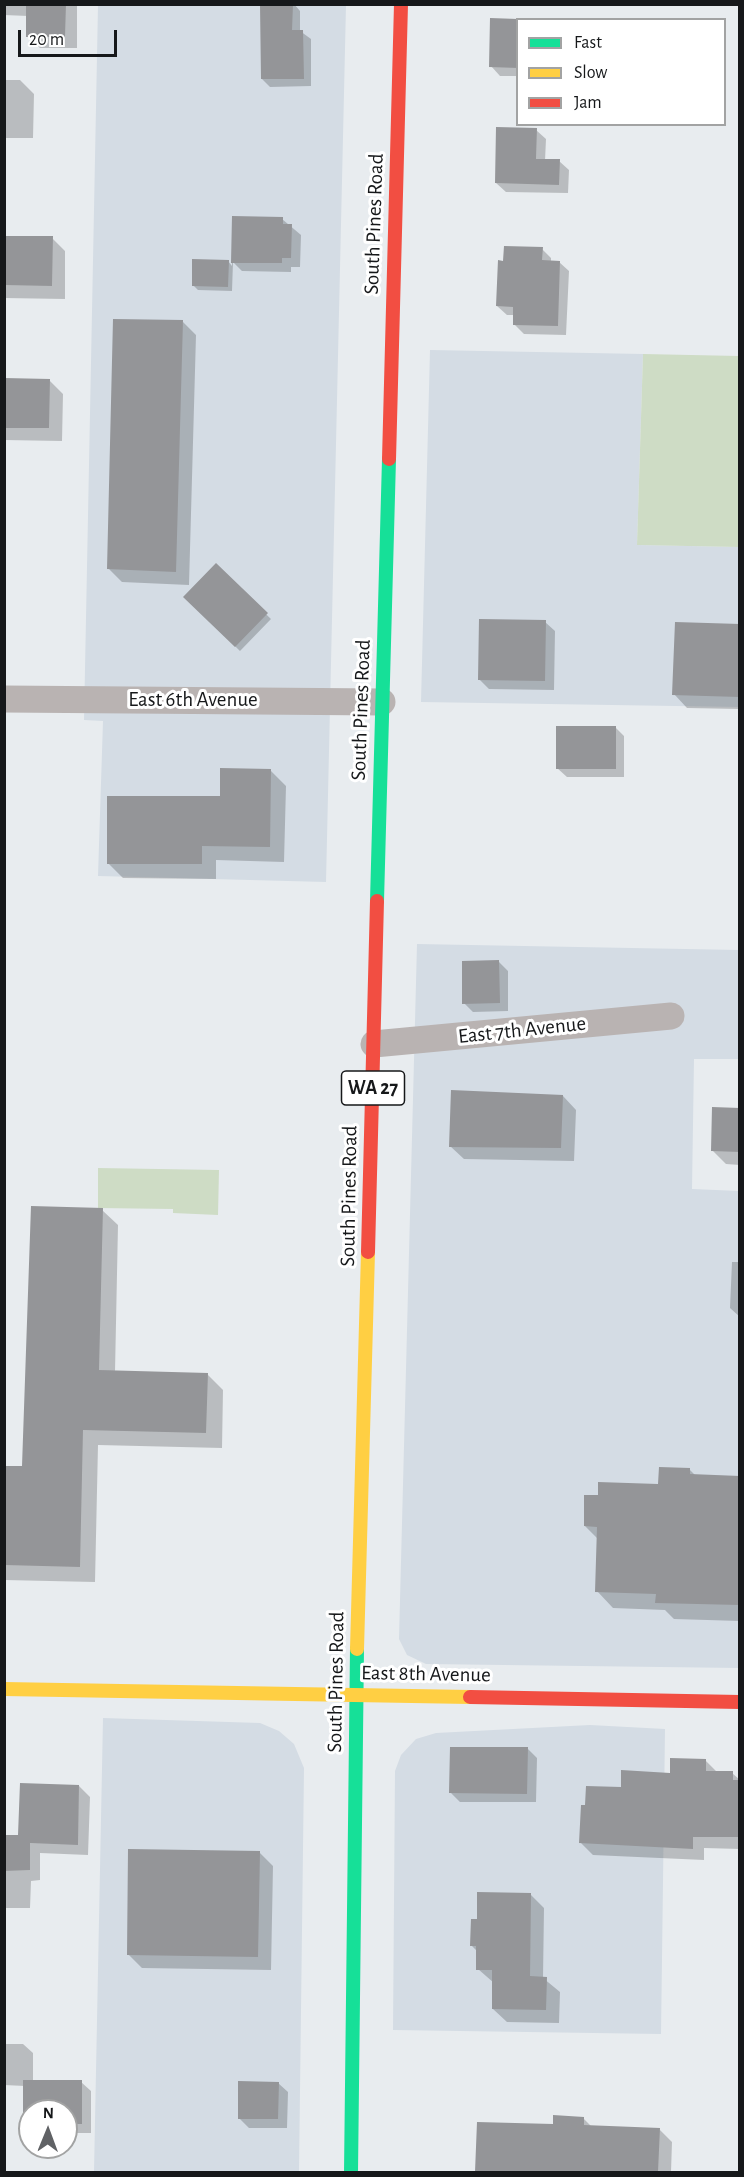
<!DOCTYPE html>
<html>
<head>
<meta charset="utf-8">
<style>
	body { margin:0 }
	#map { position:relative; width:744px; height:2177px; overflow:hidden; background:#e8ecef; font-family:"Alegreya Sans",sans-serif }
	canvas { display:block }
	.frame { position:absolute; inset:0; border:6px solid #16181a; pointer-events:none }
	.legend { position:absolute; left:516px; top:18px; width:210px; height:108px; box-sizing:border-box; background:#fff; border:2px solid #a2a3a3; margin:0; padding:8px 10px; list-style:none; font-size:18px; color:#16181a }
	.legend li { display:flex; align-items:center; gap:12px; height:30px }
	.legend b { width:30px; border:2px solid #a2a3a3 }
	.north { position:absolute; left:18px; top:2099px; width:60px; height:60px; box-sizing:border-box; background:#fff; border:2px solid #a2a3a3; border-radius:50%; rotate:1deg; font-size:16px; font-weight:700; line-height:24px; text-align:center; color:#16181a }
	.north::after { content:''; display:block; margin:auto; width:21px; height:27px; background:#606265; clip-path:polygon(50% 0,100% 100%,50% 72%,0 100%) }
	.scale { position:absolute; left:18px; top:30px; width:99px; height:27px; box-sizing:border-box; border:3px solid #16181a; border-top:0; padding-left:8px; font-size:18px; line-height:21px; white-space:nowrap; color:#16181a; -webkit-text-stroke:4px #fff; paint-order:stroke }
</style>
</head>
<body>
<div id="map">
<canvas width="744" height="2177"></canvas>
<div class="frame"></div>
<ul class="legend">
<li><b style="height:8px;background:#16e098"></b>Fast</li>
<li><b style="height:8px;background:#ffcf43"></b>Slow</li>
<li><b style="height:8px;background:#f24e42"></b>Jam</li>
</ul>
<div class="north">N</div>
<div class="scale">20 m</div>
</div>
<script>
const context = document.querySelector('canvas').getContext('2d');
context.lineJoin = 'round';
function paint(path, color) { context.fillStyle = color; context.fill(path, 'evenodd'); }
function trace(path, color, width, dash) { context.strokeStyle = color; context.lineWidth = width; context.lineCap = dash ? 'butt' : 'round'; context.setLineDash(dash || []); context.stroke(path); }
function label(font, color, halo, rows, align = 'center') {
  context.font = font + ' "Alegreya Sans",sans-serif'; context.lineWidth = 6; context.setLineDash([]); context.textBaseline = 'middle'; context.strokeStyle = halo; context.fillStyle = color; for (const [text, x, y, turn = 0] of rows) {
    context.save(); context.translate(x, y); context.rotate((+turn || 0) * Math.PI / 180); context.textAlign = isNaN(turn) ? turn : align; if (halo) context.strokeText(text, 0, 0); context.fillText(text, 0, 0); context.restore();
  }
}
const built = new Path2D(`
	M98,5H346L326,882L98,876L103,721L84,720Z
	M430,350L643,354L637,545L739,547V707L421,702Z
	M417,944L739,950V1059H694L692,1189L739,1191V1668L426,1664L407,1655L399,1639Z
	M103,1718L260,1723L279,1731L294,1744L304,1768L299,2172H94Z
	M590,1725L665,1729L661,2034L393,2030L395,1771L401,1755L416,1739L436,1733Z`);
const green = new Path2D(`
	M643,354L739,356V547L637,545Z
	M98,1168L219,1170L218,1215L173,1213V1209L98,1208Z`);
const shadow = new Path2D(`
	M4,4H77V48H40L27,36L28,16L4,15Z
	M262,4H294L300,11V31L311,39V86L270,87L262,79Z
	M518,20V76H500L491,66Z
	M4,80H20L34,94L33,138H6L4,156Z
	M536,130L546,139L545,161H559L569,170L568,193L506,192L496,183Z
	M233,218L282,219L301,235L300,267H291V272L242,271L233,262L232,291L198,290L193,285L228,261L232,266Z
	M4,237L52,238L65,251V299L4,298Z
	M542,249L551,258V262H559L569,271L566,335L524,334L514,324V315H507L497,306L505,262Z
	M183,322L196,335L189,585L122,582L109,569Z
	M4,380H49L63,394L62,441L4,440Z
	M216,566L271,619L240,651L185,597Z
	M545,622L555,631L554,690L489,689L479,679Z
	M740,625V709L687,708L674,694Z
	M615,727L624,736V777H567L557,768Z
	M271,771L286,786L284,862L216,860V879L123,878L108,863Z
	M499,962L508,971V1011L473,1012L464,1003Z
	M563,1096L576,1110L574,1161L464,1159L450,1146Z
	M740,1110V1165L726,1164L712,1150Z
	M102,1210L118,1225L115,1372L207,1374L223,1390L222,1448L98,1445L95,1582L4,1580V1467L23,1468Z
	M732,1262H740V1317L730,1308Z
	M689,1469L696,1476L740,1477V1621L674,1619L665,1610L613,1608L597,1591L598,1539L585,1526L599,1496L660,1485Z
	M527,1748L537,1758L536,1802H460L451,1793Z
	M705,1760L718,1773H732L740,1780V1849L704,1848V1860L593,1855L581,1843L622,1788L671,1774Z
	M79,1786L90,1797L88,1855L40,1853V1880L31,1881L30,1908H4V1836H20Z
	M259,1852L273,1866L271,1970L142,1968L128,1954Z
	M531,1895L544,1908L543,1978L560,1992L559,2023L507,2022L493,2009L494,1983L478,1969V1952L472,1946L478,1920Z
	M4,2044H23L33,2053V2082H81L91,2091V2133H66V2111H30V2129L24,2123L25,2086L4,2085Z
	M278,2083L288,2092L287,2128H249L239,2118Z
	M583,2118L592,2127L659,2129L672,2142L671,2172H477L478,2123L554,2126Z`);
const building = new Path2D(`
	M26,4H66L65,37H26Z
	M260,4H293L292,30H303L304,79H261Z
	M490,18L518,19V68L489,67Z
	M496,127L537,128L536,159H560L559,185L495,183Z
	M232,216L283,217V224H292L291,258H282V263H231Z
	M4,236H53L52,286L4,285Z
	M504,246L543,247L542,260L560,261L558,326L513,325V307L496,306L498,260L503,261Z
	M192,259L229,260L228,287L192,286Z
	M113,319L183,320L176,572L107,569Z
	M4,378L50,379L49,428H4Z
	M216,563L268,613L235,647L183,597Z
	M479,619L546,620L545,681L478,680Z
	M675,622L740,624V697L672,695Z
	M556,726H616V769H556Z
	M220,768L271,769L270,847L202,846V864H107V796H220Z
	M499,960L500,1003L462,1004V961Z
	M451,1090L563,1095L561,1148L449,1147Z
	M712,1107L740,1108V1152L711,1151Z
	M31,1206L103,1208L99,1370L208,1373L206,1433L83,1430L80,1567L4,1565V1466H22Z
	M659,1467L690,1468V1474L740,1476V1605L655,1603L656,1594L595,1592L597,1527L584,1526V1495H598V1482L658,1484Z
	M450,1747H528L527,1794L449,1793Z
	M670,1758L706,1759V1771H733V1780H740V1837H693V1849L579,1843L581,1805H585L586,1786L621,1787V1770L670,1773Z
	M20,1783L79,1785L78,1845L30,1843V1870L4,1871V1835H18Z
	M128,1849L260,1851L258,1957L127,1955Z
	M477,1892L531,1893L530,1976L547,1977L546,2010L492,2009V1970H476V1946H470L471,1919H477Z
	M23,2080H82V2124H66V2111H30V2124H23Z
	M238,2081L279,2082L278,2119H238Z
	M553,2115L584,2117V2125L660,2128L658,2172H475L477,2122L553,2124Z`);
const street = new Path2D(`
	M4,699L382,702
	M374,1044L671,1016`);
const fast = new Path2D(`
	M377,901L389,459
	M351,2172L357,1649`);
const slow = new Path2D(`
	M357,1649L368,1252
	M4,1689L470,1697`);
const jam = new Path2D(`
	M389,459L401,4
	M368,1252L377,901
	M470,1697L740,1702`);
const shields = [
	[373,1088,63]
];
const shieldNames = [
	["WA 27",373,1088]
];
const streetNames = [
	["South Pines Road",374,224,-88],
	["East 6th Avenue",193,700],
	["South Pines Road",361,710,-88],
	["East 7th Avenue",522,1030,-6],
	["South Pines Road",349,1196,-89],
	["East 8th Avenue",426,1674,1],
	["South Pines Road",336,1682,-89]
];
paint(built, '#d4dce4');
paint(green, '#cedcc5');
paint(shadow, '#0003');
paint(building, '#949598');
trace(street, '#b9b3b2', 27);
trace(fast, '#16e098', 14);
trace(slow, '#ffcf43', 14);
trace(jam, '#f24e42', 14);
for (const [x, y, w] of shields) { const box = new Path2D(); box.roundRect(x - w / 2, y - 17, w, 34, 4.5); context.fillStyle = '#fff'; context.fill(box); trace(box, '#16181a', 1.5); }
label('bold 20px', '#16181a', null, shieldNames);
label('21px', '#16181a', '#fff', streetNames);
</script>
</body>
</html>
